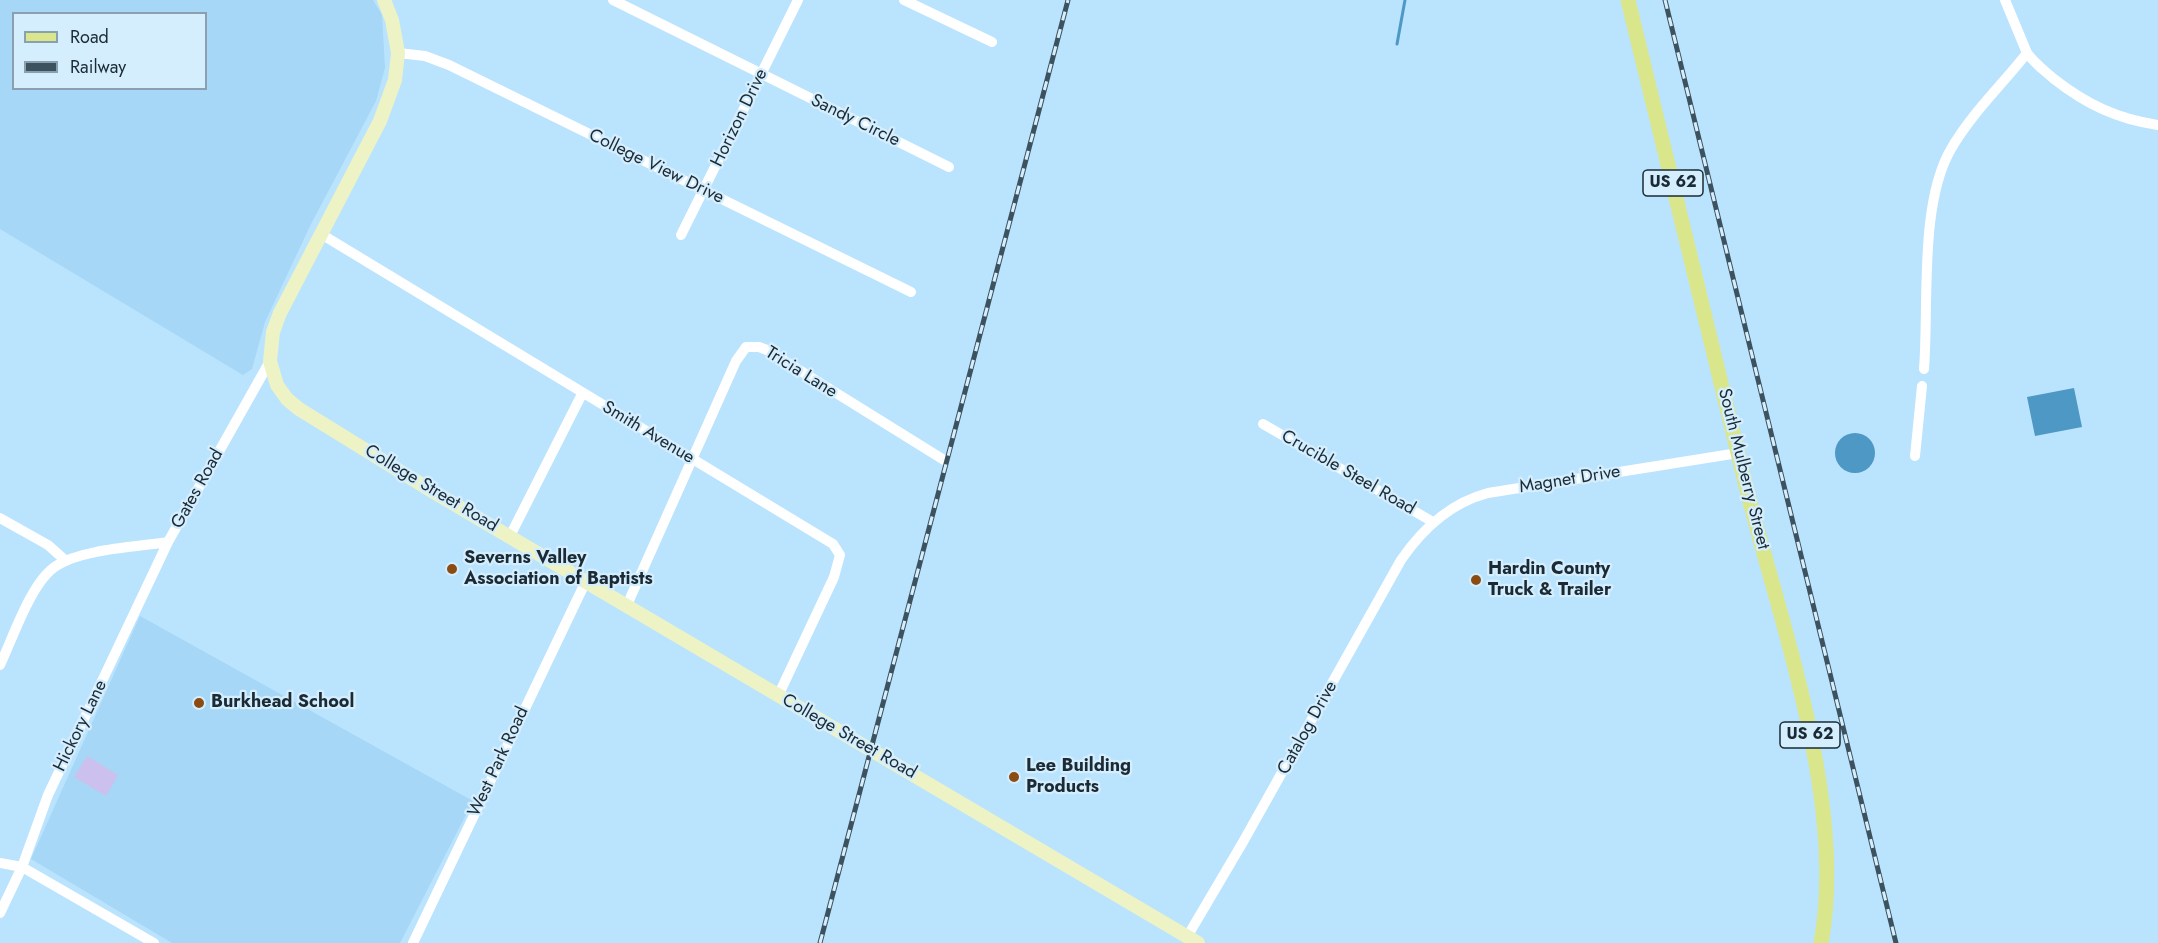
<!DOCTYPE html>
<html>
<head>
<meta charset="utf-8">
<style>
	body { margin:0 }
	#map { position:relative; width:2158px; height:943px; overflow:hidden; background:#bae3fe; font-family:Jost,sans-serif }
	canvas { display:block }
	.legend { position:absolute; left:12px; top:12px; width:195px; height:78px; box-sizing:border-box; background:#d5eefe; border:2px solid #8ba0ae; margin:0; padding:8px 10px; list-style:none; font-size:18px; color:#1b2b35 }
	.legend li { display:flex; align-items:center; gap:12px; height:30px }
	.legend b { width:30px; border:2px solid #8ba0ae }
</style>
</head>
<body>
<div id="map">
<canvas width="2158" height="943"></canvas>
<ul class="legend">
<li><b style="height:8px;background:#dae68b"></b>Road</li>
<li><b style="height:8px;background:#3d525f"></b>Railway</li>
</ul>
</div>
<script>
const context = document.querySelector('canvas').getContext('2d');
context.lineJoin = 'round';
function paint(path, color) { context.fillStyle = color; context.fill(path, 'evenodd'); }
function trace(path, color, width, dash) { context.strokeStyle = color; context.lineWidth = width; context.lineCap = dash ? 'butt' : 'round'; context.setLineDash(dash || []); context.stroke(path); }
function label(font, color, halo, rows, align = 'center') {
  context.font = font + ' Jost,sans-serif'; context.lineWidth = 4.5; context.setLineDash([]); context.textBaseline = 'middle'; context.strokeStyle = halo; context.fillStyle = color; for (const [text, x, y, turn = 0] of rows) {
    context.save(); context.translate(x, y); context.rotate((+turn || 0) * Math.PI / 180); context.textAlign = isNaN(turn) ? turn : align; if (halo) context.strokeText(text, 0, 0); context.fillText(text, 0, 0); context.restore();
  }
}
const built = new Path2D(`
	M0,0H373L382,15L385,68L376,101L311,224L265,322L252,369L243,375L0,229ZM14,14H206V88H14Z
	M140,616L473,801L400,943H172L31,859Z`);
const green = new Path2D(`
	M87,756L118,775L106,796L74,777Z`);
const water = new Path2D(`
	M2074,388L2082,427L2035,436L2027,397Z
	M1835 453a20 20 0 1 1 40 0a20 20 0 1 1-40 0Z`);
const stream = new Path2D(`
	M1397,44L1405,0`);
const street = new Path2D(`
	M613,0L949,167
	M904,0L992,42
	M398,53L425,56L449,65L911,292
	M2027,53C2035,64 2044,70 2054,79C2086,104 2117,119 2158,125
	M321,234L833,544L840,555L834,577L778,696
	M681,235L798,0
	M1924,369C1929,305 1919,204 1951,149C1971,114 2002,85 2027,53L2005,0
	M1263,424L1433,522
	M1915,456L1922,386
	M0,518L48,545L66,561
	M510,536L582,394
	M627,605L736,361L746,347H759L767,350L944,460
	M0,665C13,638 31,582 56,566C82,549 137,547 168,542L270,361
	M0,863L22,867L154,943
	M0,913L22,867L48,795L168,542
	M1187,937L1243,842L1401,560C1423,528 1450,503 1488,493L1738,453
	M413,943L586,581`);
const secondary = new Path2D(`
	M384,0L392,20L398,53L395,80L380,121L280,313L273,332L270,361L277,385L287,399L299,409L432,491L1198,943`);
const primary = new Path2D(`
	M1628,0C1668,162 1706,324 1746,486C1780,623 1847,803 1821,943`);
const rail = new Path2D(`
	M1665,0L1896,943
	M820,943L1068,0`);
const markers = [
	[452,569,6,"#8b4c13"],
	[1476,580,6,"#8b4c13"],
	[199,703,6,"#8b4c13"],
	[1014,777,6,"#8b4c13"]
];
const shields = [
	[1673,183,60],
	[1810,735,60]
];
const shieldNames = [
	["US 62",1673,183],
	["US 62",1810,735]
];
const streetNames = [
	["Horizon Drive",740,118,-64],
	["Sandy Circle",855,121,26],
	["College View Drive",656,167,26],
	["Tricia Lane",801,373,32],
	["Smith Avenue",648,433,31],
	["South Mulberry Street",1743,469,76],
	["Crucible Steel Road",1348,473,30],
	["Magnet Drive",1570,480,-9],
	["Gates Road",198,489,-61],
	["College Street Road",431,489,31],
	["Hickory Lane",81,726,-64],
	["Catalog Drive",1308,728,-61],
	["College Street Road",849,737,30],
	["West Park Road",499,762,-65]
];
const poiNames = [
	["Severns Valley",464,559],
	["Association of Baptists",464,580],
	["Hardin County",1488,570],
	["Truck & Trailer",1488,591],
	["Burkhead School",211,703],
	["Lee Building",1026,767],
	["Products",1026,788]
];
paint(built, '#a6d7f6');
paint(green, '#ccc0ee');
paint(water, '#4d98c4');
trace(stream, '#4d98c4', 3);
trace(street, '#fff', 10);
trace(secondary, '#edf3c5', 14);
trace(primary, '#dae68b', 15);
trace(rail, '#3d525f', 5);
trace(rail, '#d5eefe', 3, [9]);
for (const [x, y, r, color] of markers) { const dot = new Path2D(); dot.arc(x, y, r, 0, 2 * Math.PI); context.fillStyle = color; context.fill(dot); trace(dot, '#d5eefe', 2); }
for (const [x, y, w] of shields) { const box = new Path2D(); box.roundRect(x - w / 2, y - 13, w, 26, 4.5); context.fillStyle = '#d5eefe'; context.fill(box); trace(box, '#1b2b35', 1.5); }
label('bold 16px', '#1b2b35', null, shieldNames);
label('18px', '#1b2b35', '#d5eefe', streetNames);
label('bold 18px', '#1b2b35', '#d5eefe', poiNames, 'left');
</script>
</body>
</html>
